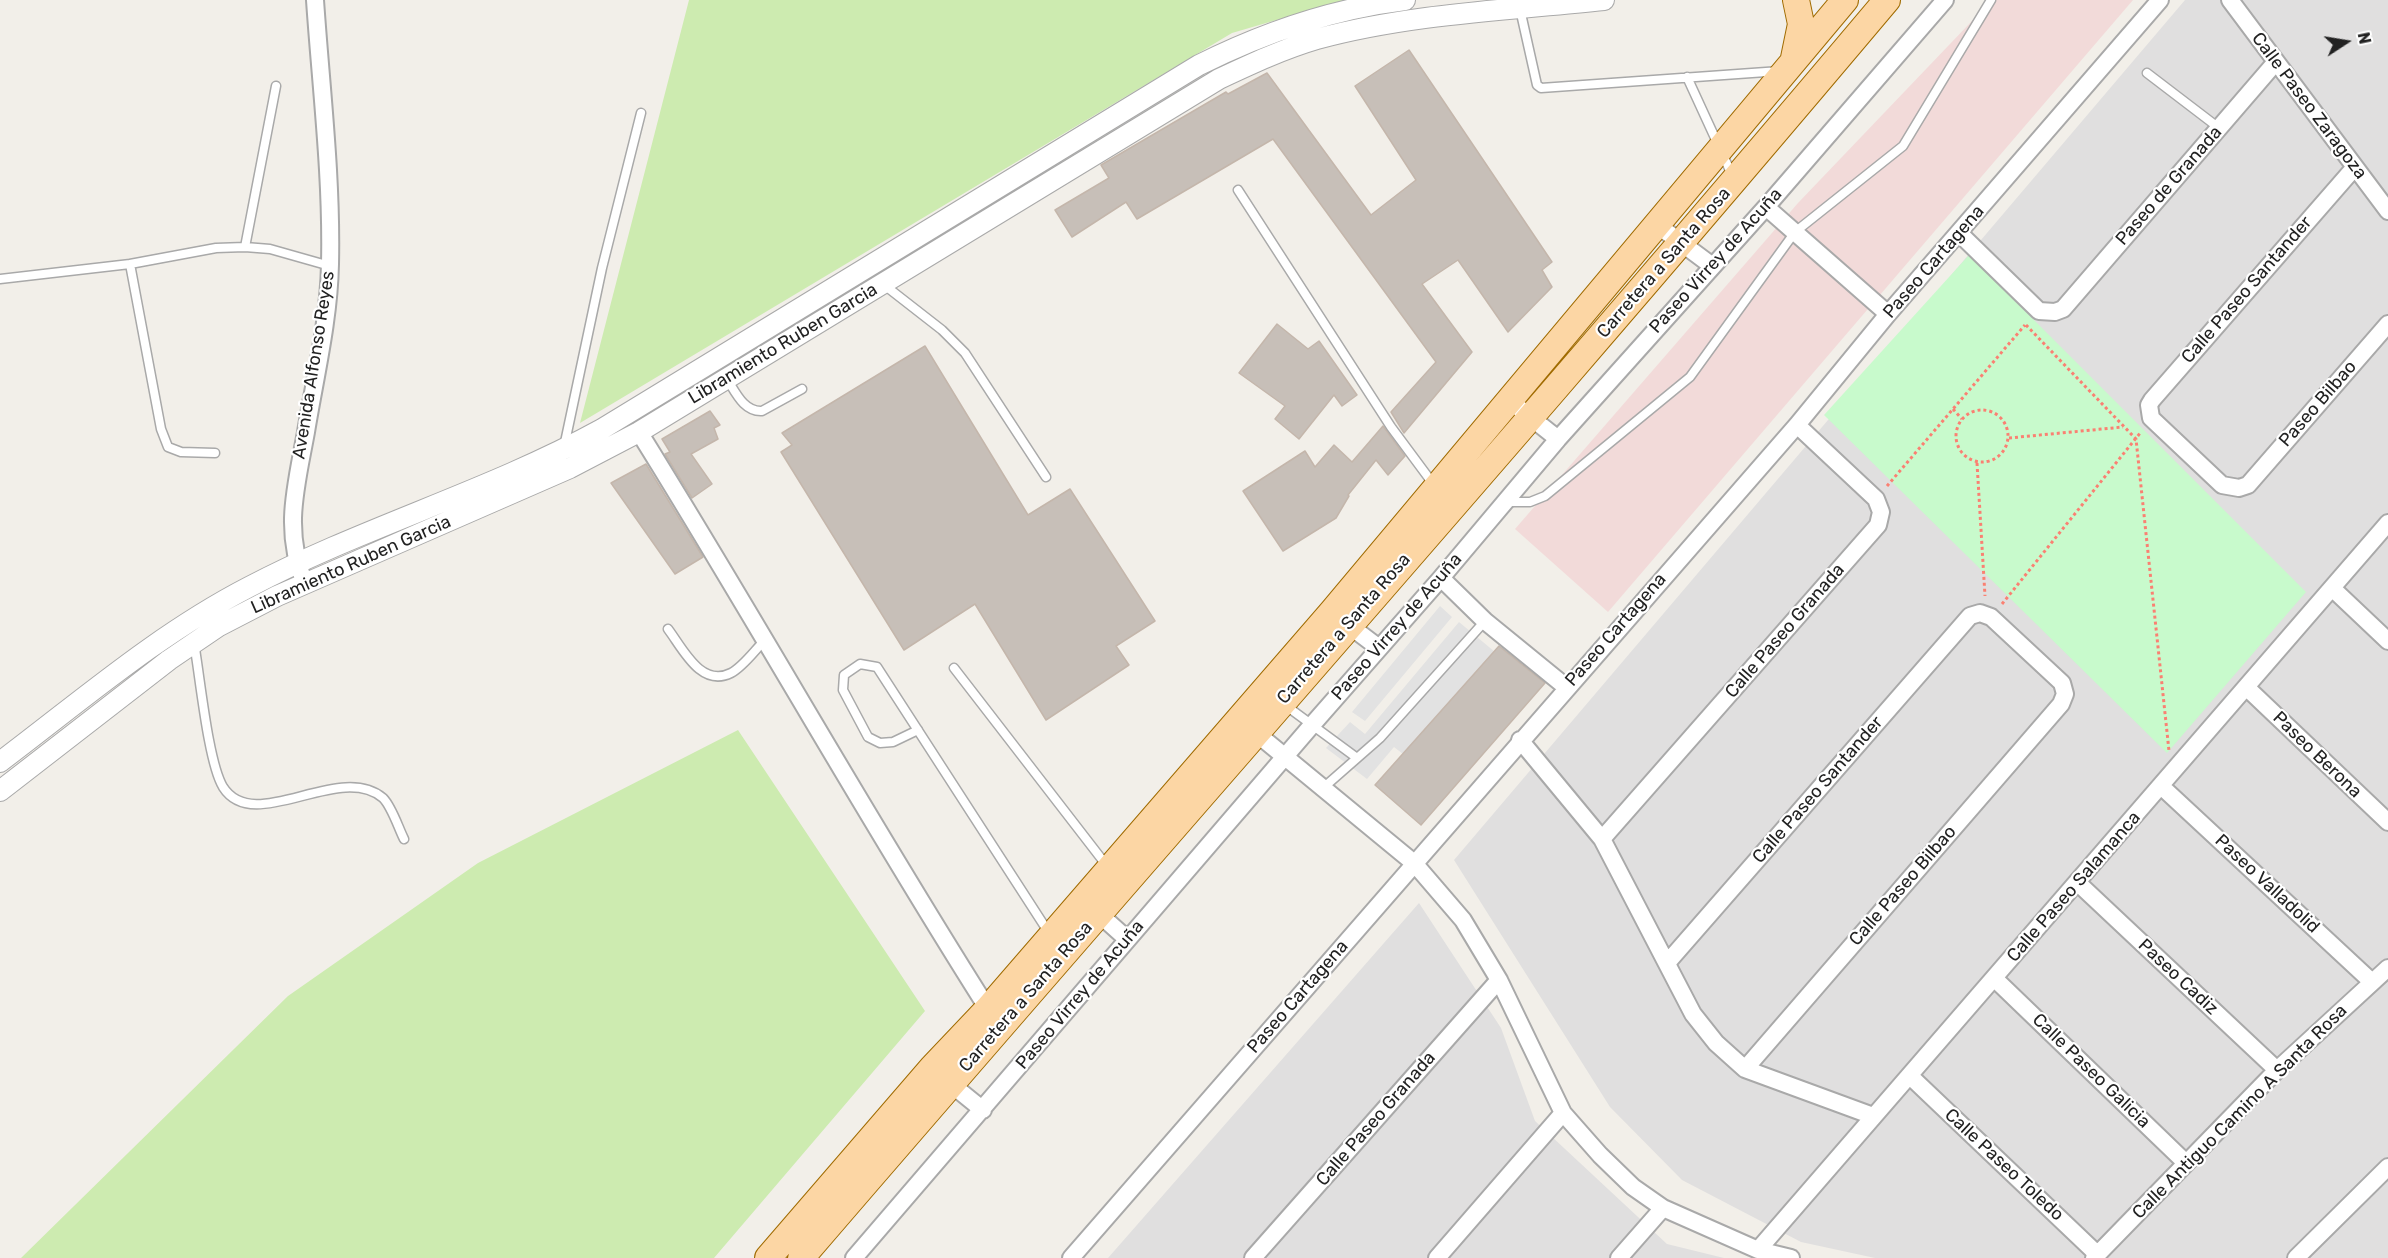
<!DOCTYPE html>
<html>
<head>
<meta charset="utf-8">
<style>
	body { margin:0 }
	#map { position:relative; width:2388px; height:1258px; overflow:hidden; background:#f2efe9; font-family:Rubik,sans-serif }
	canvas { display:block }
	.north { position:absolute; left:2316px; top:12px; width:60px; height:60px; -webkit-text-stroke:4px #fff; paint-order:stroke; rotate:78deg; font-size:16px; font-weight:700; line-height:24px; text-align:center; color:#222 }
	.north::after { content:''; display:block; margin:auto; width:21px; height:27px; background:#222; clip-path:polygon(50% 0,100% 100%,50% 72%,0 100%) }
</style>
</head>
<body>
<div id="map">
<canvas width="2388" height="1258"></canvas>
<div class="north">N</div>
</div>
<script>
const context = document.querySelector('canvas').getContext('2d');
context.lineJoin = 'round';
function paint(path, color) { context.fillStyle = color; context.fill(path, 'evenodd'); }
function trace(path, color, width, dash) { context.strokeStyle = color; context.lineWidth = width; context.lineCap = dash ? 'butt' : 'round'; context.setLineDash(dash || []); context.stroke(path); }
function label(font, color, halo, rows, align = 'center') {
  context.font = font + ' Rubik,sans-serif'; context.lineWidth = 4.5; context.setLineDash([]); context.textBaseline = 'middle'; context.strokeStyle = halo; context.fillStyle = color; for (const [text, x, y, turn = 0] of rows) {
    context.save(); context.translate(x, y); context.rotate((+turn || 0) * Math.PI / 180); context.textAlign = isNaN(turn) ? turn : align; if (halo) context.strokeText(text, 0, 0); context.fillText(text, 0, 0); context.restore();
  }
}
const residential = new Path2D(`
	M2185,0H2388V1258H1875L1801,1242L1682,1180L1610,1107L1454,860Z
	M1419,903L1501,1028L1535,1121L1667,1244L1724,1258H1108Z`);
const commercial = new Path2D(`
	M1992,0H2133L1608,612L1515,529L1798,203Z`);
const grass = new Path2D(`
	M689,0H1345L1232,33L580,423Z
	M738,730L925,1011L714,1258H21L288,996L478,863Z`);
const park = new Path2D(`
	M1969,255L2306,592L2167,753L1824,415Z`);
const parking = new Path2D(`
	M1440,606L1452,617L1365,721L1352,712Z
	M1459,622L1495,652L1403,754L1394,747L1367,779L1326,748L1350,722L1365,734Z`);
const building = new Path2D(`
	M1409,50L1552,262L1542,270L1552,287L1508,332L1458,260L1422,284L1472,352L1404,433L1391,412L1436,362L1273,139L1137,219L1126,202L1072,237L1055,210L1109,178L1101,165L1226,92L1228,94L1267,73L1371,215L1416,180L1355,86Z
	M1277,324L1308,349L1319,341L1357,395L1342,406L1334,395L1299,439L1275,419L1285,406L1239,373Z
	M925,346L1028,515L1070,489L1155,621L1116,646L1129,665L1046,720L975,604L904,650L781,452L792,445L782,433Z
	M710,411L720,425L714,428L718,439L691,454L712,484L692,498L665,454L670,452L662,439Z
	M1383,426L1405,456L1388,475L1376,460L1348,495L1349,496L1336,518L1283,551L1243,491L1305,451L1315,467L1334,445L1352,462Z
	M646,464L703,557L675,574L611,483Z
	M1499,646L1545,683L1421,825L1375,785Z`);
const path = new Path2D(`
	M2026,325L2136,439L2169,751
	M1953,409L1962,419
	M1956 436a26 26 0 1 1 52 0a26 26 0 1 1-52 0Z
	M2009,438L2123,427
	M1977,463L1985,596
	M1887,486L2025,325
	M2002,604L2141,432`);
const service = new Path2D(`
	M1520,9L1537,85L1541,88L1780,71
	M2147,73L2219,128
	M1687,77L1733,177
	M1238,190L1391,427L1434,485
	M245,247L276,86
	M130,264L161,429L168,447L181,452L215,453
	M0,279L130,264L216,248L245,247L270,249L330,266
	M883,284L942,330L965,353L1046,477
	M727,379C736,393 744,412 762,411L802,389
	M564,447L602,268L641,113
	M1505,502H1530L1545,496L1690,377L1795,232L1903,146L1991,0
	M668,629C683,649 701,688 731,673C743,667 755,650 765,640
	M194,643C200,676 208,762 223,787C254,836 339,761 383,798C392,807 398,827 404,839
	M954,668L1107,866
	M1285,705L1357,758
	M918,730L893,742L880,743L868,737L843,690L844,675L860,664L877,667L1049,933
	M1323,788L1380,738L1485,621`);
const minor = new Path2D(`
	M2230,0L2388,211
	M2355,167L2152,400L2149,405L2151,418L2222,485L2239,488L2248,485L2388,324
	M1766,207L1888,314
	M1656,224L1711,265
	M1959,233L2039,311L2055,312L2063,309L2275,63
	M1509,400L1558,439
	M639,432C758,623 867,819 988,1009
	M1441,578L1485,621L1566,687
	M305,584C283,529 296,487 306,432C315,377 329,320 330,264C332,176 321,88 315,0
	M2332,588L2388,641
	M1342,620L1379,648
	M2246,687L2388,822
	M1250,728L1414,863L1463,920L1499,980L1563,1113L1600,1155L1633,1187L1663,1208L1758,1250L1791,1258
	M1520,740L1602,839L1693,1014L1716,1043L1745,1069L1873,1116
	M2161,786L2372,982
	M1602,839L1878,525L1881,512L1876,499L1797,425
	M2078,883L2277,1070
	M1098,913L1127,939
	M1667,963L1970,616L1980,613L1991,617L2062,683L2065,694L2061,704L1745,1069
	M1995,979L2186,1163
	M1910,1076L2097,1254
	M951,1084L983,1110
	M1758,1250L2388,523
	M854,1258L1312,725L1441,578L1558,439L1766,207L1945,0
	M1071,1258L1797,425L1888,314L2160,0
	M1253,1258L1499,980
	M1437,1258L1563,1113
	M1619,1258L1663,1208
	M2094,1258L2277,1070L2388,968
	M2296,1258L2388,1167`);
const tertiary = new Path2D(`
	M0,762C81,701 158,634 249,587C363,527 489,491 602,429L1199,65C1265,32 1331,9 1405,0
	M0,791L169,660L219,626L277,596L570,468L639,432L1219,79C1251,64 1283,49 1317,39C1409,14 1509,10 1604,0`);
const primary = new Path2D(`
	M1794,58L1801,24L1796,0
	M768,1258L932,1068L988,1009L1332,612L1845,0
	M801,1258C1162,838 1530,424 1887,0`);
const streetNames = [
	["Calle Paseo Zaragoza",2309,106,53],
	["Paseo de Granada",2169,186,-49],
	["Paseo Virrey de Acuña",1716,261,-48],
	["Paseo Cartagena",1934,262,-49],
	["Carretera a Santa Rosa",1664,263,-49],
	["Calle Paseo Santander",2247,290,-49],
	["Libramiento Ruben Garcia",783,344,-31],
	["Avenida Alfonso Reyes",314,365,-81],
	["Paseo Bilbao",2318,404,-49],
	["Libramiento Ruben Garcia",351,565,-24],
	["Paseo Virrey de Acuña",1397,627,-49],
	["Carretera a Santa Rosa",1344,629,-49],
	["Paseo Cartagena",1616,630,-49],
	["Calle Paseo Granada",1785,631,-49],
	["Paseo Berona",2317,755,44],
	["Calle Paseo Santander",1818,790,-49],
	["Paseo Valladolid",2267,884,43],
	["Calle Paseo Bilbao",1903,886,-49],
	["Calle Paseo Salamanca",2074,887,-49],
	["Paseo Cadiz",2178,977,43],
	["Paseo Virrey de Acuña",1080,995,-50],
	["Carretera a Santa Rosa",1026,997,-49],
	["Paseo Cartagena",1298,997,-49],
	["Calle Paseo Galicia",2091,1071,44],
	["Calle Antiguo Camino A Santa Rosa",2240,1112,-45],
	["Calle Paseo Granada",1376,1119,-49],
	["Calle Paseo Toledo",2004,1165,43]
];
paint(residential, '#e0dfdf');
paint(commercial, '#f2dad9');
paint(grass, '#cdebb0');
paint(park, '#c8facc');
paint(parking, '#e2e2e2');
paint(building, '#c7bfb8');
trace(building, '#c4b6ab', 1.5);
trace(service, '#a9a9a9', 11);
trace(minor, '#a9a9a9', 20);
trace(tertiary, '#a9a9a9', 22);
trace(primary, '#a06b00', 28);
trace(path, '#fa8072', 3, [3, 3]);
trace(service, '#fff', 8);
trace(minor, '#fff', 16);
trace(tertiary, '#fff', 20);
trace(primary, '#fcd6a4', 26);
label('18px', '#222', '#fff', streetNames);
</script>
</body>
</html>
